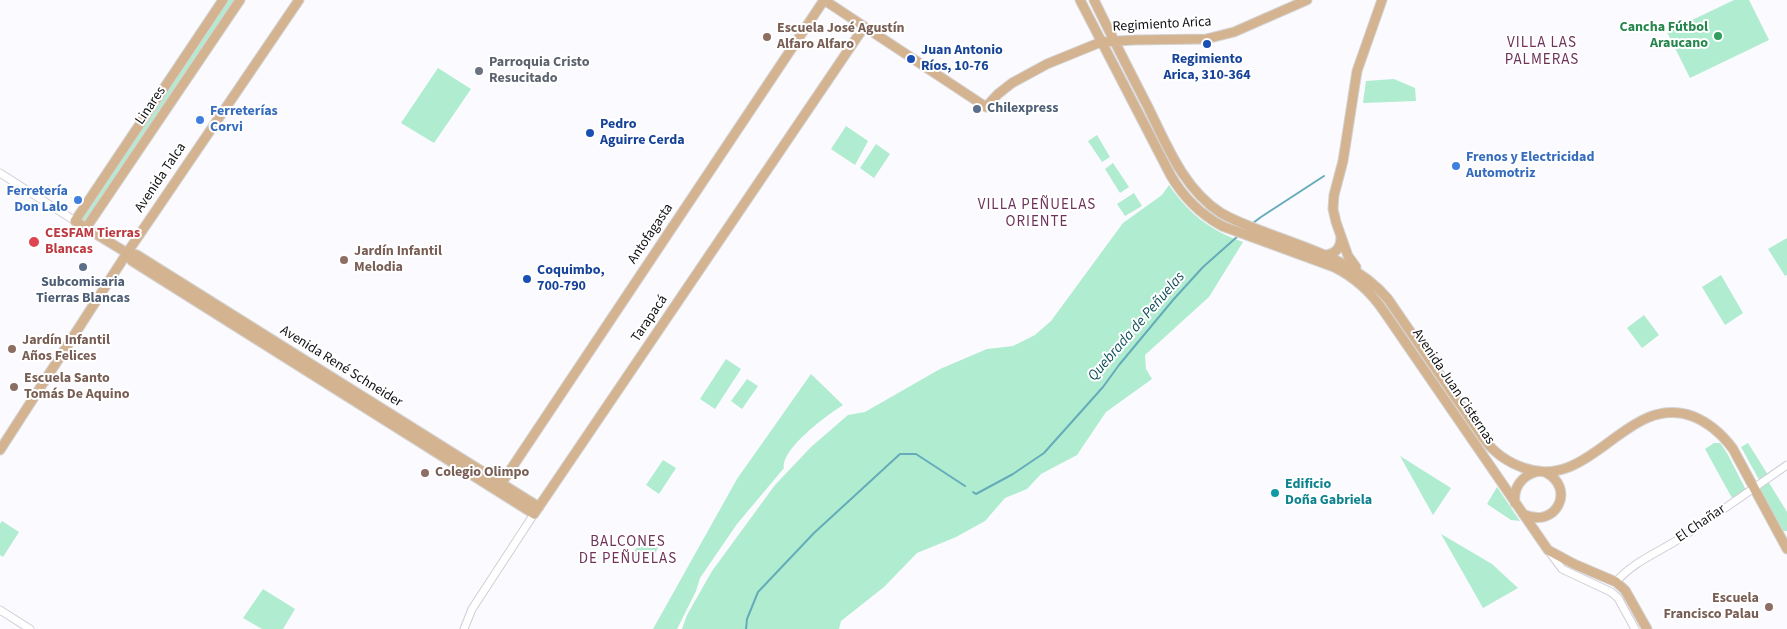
<!DOCTYPE html>
<html>
<head>
<meta charset="utf-8">
<style>
	body { margin:0 }
	canvas { display:block; background:#fbfafe }
</style>
</head>
<body>
<canvas width="1787" height="629"></canvas>
<script>
const context = document.querySelector('canvas').getContext('2d');
context.lineJoin = 'round';
function paint(path, color) { context.fillStyle = color; context.fill(path, 'evenodd'); }
function trace(path, color, width, dash) { context.strokeStyle = color; context.lineWidth = width; context.lineCap = dash ? 'butt' : 'round'; context.setLineDash(dash || []); context.stroke(path); }
function label(font, color, halo, rows, align = 'center') {
  context.font = font + ' "Source Sans 3",sans-serif'; context.lineWidth = 4; context.setLineDash([]); context.textBaseline = 'middle'; context.strokeStyle = halo; context.fillStyle = color; for (const [text, x, y, turn = 0] of rows) {
    context.save(); context.translate(x, y); context.rotate((+turn || 0) * Math.PI / 180); context.textAlign = isNaN(turn) ? turn : align; if (halo) context.strokeText(text, 0, 0); context.fillText(text, 0, 0); context.restore();
  }
}
const green = new Path2D(`
	M226,0H236L86,223L80,219Z
	M1734,0H1749L1769,40L1690,78L1667,32Z
	M438,68L471,89L434,143L401,123Z
	M1394,79L1415,88L1416,101L1363,103L1366,81Z
	M846,126L868,141L855,165L831,149Z
	M1097,135L1110,157L1102,162L1088,141Z
	M876,144L890,154L874,178L860,168Z
	M1113,163L1129,187L1120,193L1105,169Z
	M1169,185C1188,213 1211,231 1243,242L1209,297L1145,355L1146,369L1152,379L1106,412L1077,455L1041,474L1027,489L1005,498L985,521L956,537L917,553L884,587L841,621L839,629H682L687,615L712,571L775,485L811,447L848,415L865,412L940,369L987,349L1013,346L1035,335L1051,321L1123,223L1162,195Z
	M1134,193L1142,206L1125,216L1117,204Z
	M1787,238V275L1785,276L1768,249Z
	M1721,275L1743,313L1725,325L1702,287Z
	M1644,315L1659,335L1642,348L1627,328Z
	M726,359L741,369L715,409L700,399Z
	M811,374L843,405C827,415 781,449 784,468L737,524L700,578L696,591L677,629H653L737,479Z
	M747,379L758,386L742,409L731,401Z
	M1714,443H1720L1727,453L1746,490L1732,498L1705,449Z
	M1748,443L1768,475L1761,480L1758,478L1741,447Z
	M1400,456L1451,488L1433,515Z
	M663,460L676,468L659,494L646,485Z
	M1768,481L1787,512V531H1783L1760,490L1761,486Z
	M1497,487L1520,521L1511,520L1487,504Z
	M2,521L19,532L3,557L0,555V524Z
	M1441,534L1492,564L1518,588L1483,608Z
	M643,537L658,548L649,565L632,555Z
	M263,589L295,609L283,629H262L243,618Z`);
const stream = new Path2D(`
	M1253,223L1261,217L1324,176
	M973,492L976,494L1013,474L1044,453L1103,387L1119,365L1173,300L1203,267L1238,236
	M746,629L747,619L758,592L814,533L900,454H916L965,486`);
const minor = new Path2D(`
	M0,173L75,221
	M1548,550L1562,569L1611,592L1618,598L1635,629
	M1616,582C1633,562 1657,553 1679,539C1716,515 1751,490 1787,465
	M0,610L30,629
	M464,629L472,609L534,514`);
const major = new Path2D(`
	M223,0L75,221L127,253L137,255L539,507
	M1080,0L1171,176C1184,198 1200,214 1222,226L1334,267C1354,277 1370,291 1383,310L1548,550L1574,564L1616,582L1625,590L1647,629
	M1094,0C1111,35 1129,70 1147,105C1166,143 1183,189 1221,213C1233,220 1246,225 1259,230C1305,248 1355,260 1388,299L1484,439C1494,453 1507,462 1524,468C1592,492 1626,393 1692,416C1710,423 1722,434 1733,449L1787,549
	M86,228L240,0
	M127,253L132,261L534,514L864,27
	M1326,255C1336,254 1341,247 1341,237
	M1356,267L1348,256L1336,222L1333,209L1334,195L1343,161L1357,71L1382,0
	M0,450L127,253L299,0
	M501,484L824,0L986,107L998,94L1012,83L1047,64L1101,42L1134,40L1206,39L1234,32L1307,0
	M1515,503C1513,487 1522,476 1536,472
	M1523,514C1556,530 1577,488 1545,472`);
const markers = [
	[1718,36,5,"#2e9e5b"],
	[767,37,5,"#8d6e63"],
	[1207,44,5,"#1a4fb4"],
	[911,59,5,"#1a4fb4"],
	[479,71,5,"#6b7280"],
	[977,109,5,"#5c6f8a"],
	[200,120,5,"#3f7fe0"],
	[590,133,5,"#1a4fb4"],
	[1456,166,5,"#3f7fe0"],
	[78,200,5,"#3f7fe0"],
	[34,242,6,"#e0444e"],
	[344,260,5,"#8d6e63"],
	[83,267,5,"#5c6f8a"],
	[527,279,5,"#1a4fb4"],
	[12,349,5,"#8d6e63"],
	[14,387,5,"#8d6e63"],
	[425,473,5,"#8d6e63"],
	[1275,493,5,"#0f9aa8"],
	[1769,607,5,"#8d6e63"]
];
const streetNames = [
	["Regimiento Arica",1162,25,-3],
	["Linares",151,106,-56],
	["Avenida Talca",161,178,-56],
	["Antofagasta",651,234,-56],
	["Tarapacá",650,319,-56],
	["Avenida René Schneider",341,367,32],
	["Avenida Juan Cisternas",1453,387,56],
	["El Chañar",1701,524,-34]
];
const leisureNames = [
	["Cancha Fútbol",1708,28],
	["Araucano",1708,44]
];
const educationNames = [
	["Escuela José Agustín",777,29],
	["Alfaro Alfaro",777,45],
	["Jardín Infantil",354,252],
	["Melodia",354,268],
	["Jardín Infantil",22,341],
	["Años Felices",22,357],
	["Escuela Santo",24,379],
	["Tomás De Aquino",24,395],
	["Colegio Olimpo",435,473],
	["Escuela",1759,599,"right"],
	["Francisco Palau",1759,615,"right"]
];
const transitNames = [
	["Juan Antonio",921,51],
	["Ríos, 10-76",921,67],
	["Regimiento",1207,60,"center"],
	["Arica, 310-364",1207,76,"center"],
	["Pedro",600,125],
	["Aguirre Cerda",600,141],
	["Coquimbo,",537,271],
	["700-790",537,287]
];
const worshipNames = [
	["Parroquia Cristo",489,63],
	["Resucitado",489,79]
];
const serviceNames = [
	["Chilexpress",987,109],
	["Subcomisaria",83,283,"center"],
	["Tierras Blancas",83,299,"center"]
];
const shopNames = [
	["Ferreterías",210,112],
	["Corvi",210,128],
	["Frenos y Electricidad",1466,158],
	["Automotriz",1466,174],
	["Ferretería",68,192,"right"],
	["Don Lalo",68,208,"right"]
];
const healthNames = [
	["CESFAM Tierras",45,234],
	["Blancas",45,250]
];
const cultureNames = [
	["Edificio",1285,485],
	["Doña Gabriela",1285,501]
];
const neighbourhoodNames = [
	["VILLA LAS",1542,44],
	["PALMERAS",1542,61],
	["VILLA PEÑUELAS",1037,206],
	["ORIENTE",1037,223],
	["BALCONES",628,543],
	["DE PEÑUELAS",628,560]
];
const waterNames = [
	["Quebrada de Peñuelas",1137,327,-49]
];
paint(green, '#b0ecd0');
trace(stream, '#65acba', 2);
trace(minor, '#d0cdd6', 9);
trace(major, '#d4d4d5', 11);
trace(minor, '#fff', 7);
trace(major, '#d4b391', 9);
for (const [x, y, r, color] of markers) { const dot = new Path2D(); dot.arc(x, y, r, 0, 2 * Math.PI); context.fillStyle = color; context.fill(dot); trace(dot, '#fff', 2); }
label('14px', '#100f13', '#fff', streetNames);
label('bold 14px', '#27864d', '#fff', leisureNames, 'right');
label('bold 14px', '#785e54', '#fff', educationNames, 'left');
label('bold 14px', '#164399', '#fff', transitNames, 'left');
label('bold 14px', '#5b616d', '#fff', worshipNames, 'left');
label('bold 14px', '#4e5e75', '#fff', serviceNames, 'left');
label('bold 14px', '#366cbe', '#fff', shopNames, 'left');
label('bold 14px', '#be3a42', '#fff', healthNames, 'left');
label('bold 14px', '#0d838f', '#fff', cultureNames, 'left');
context.letterSpacing = '1px';
label('15px', '#6e325b', '#fff', neighbourhoodNames);
context.letterSpacing = '0px';
label('italic 15px', '#11505b', '#fff', waterNames);
</script>
</body>
</html>
